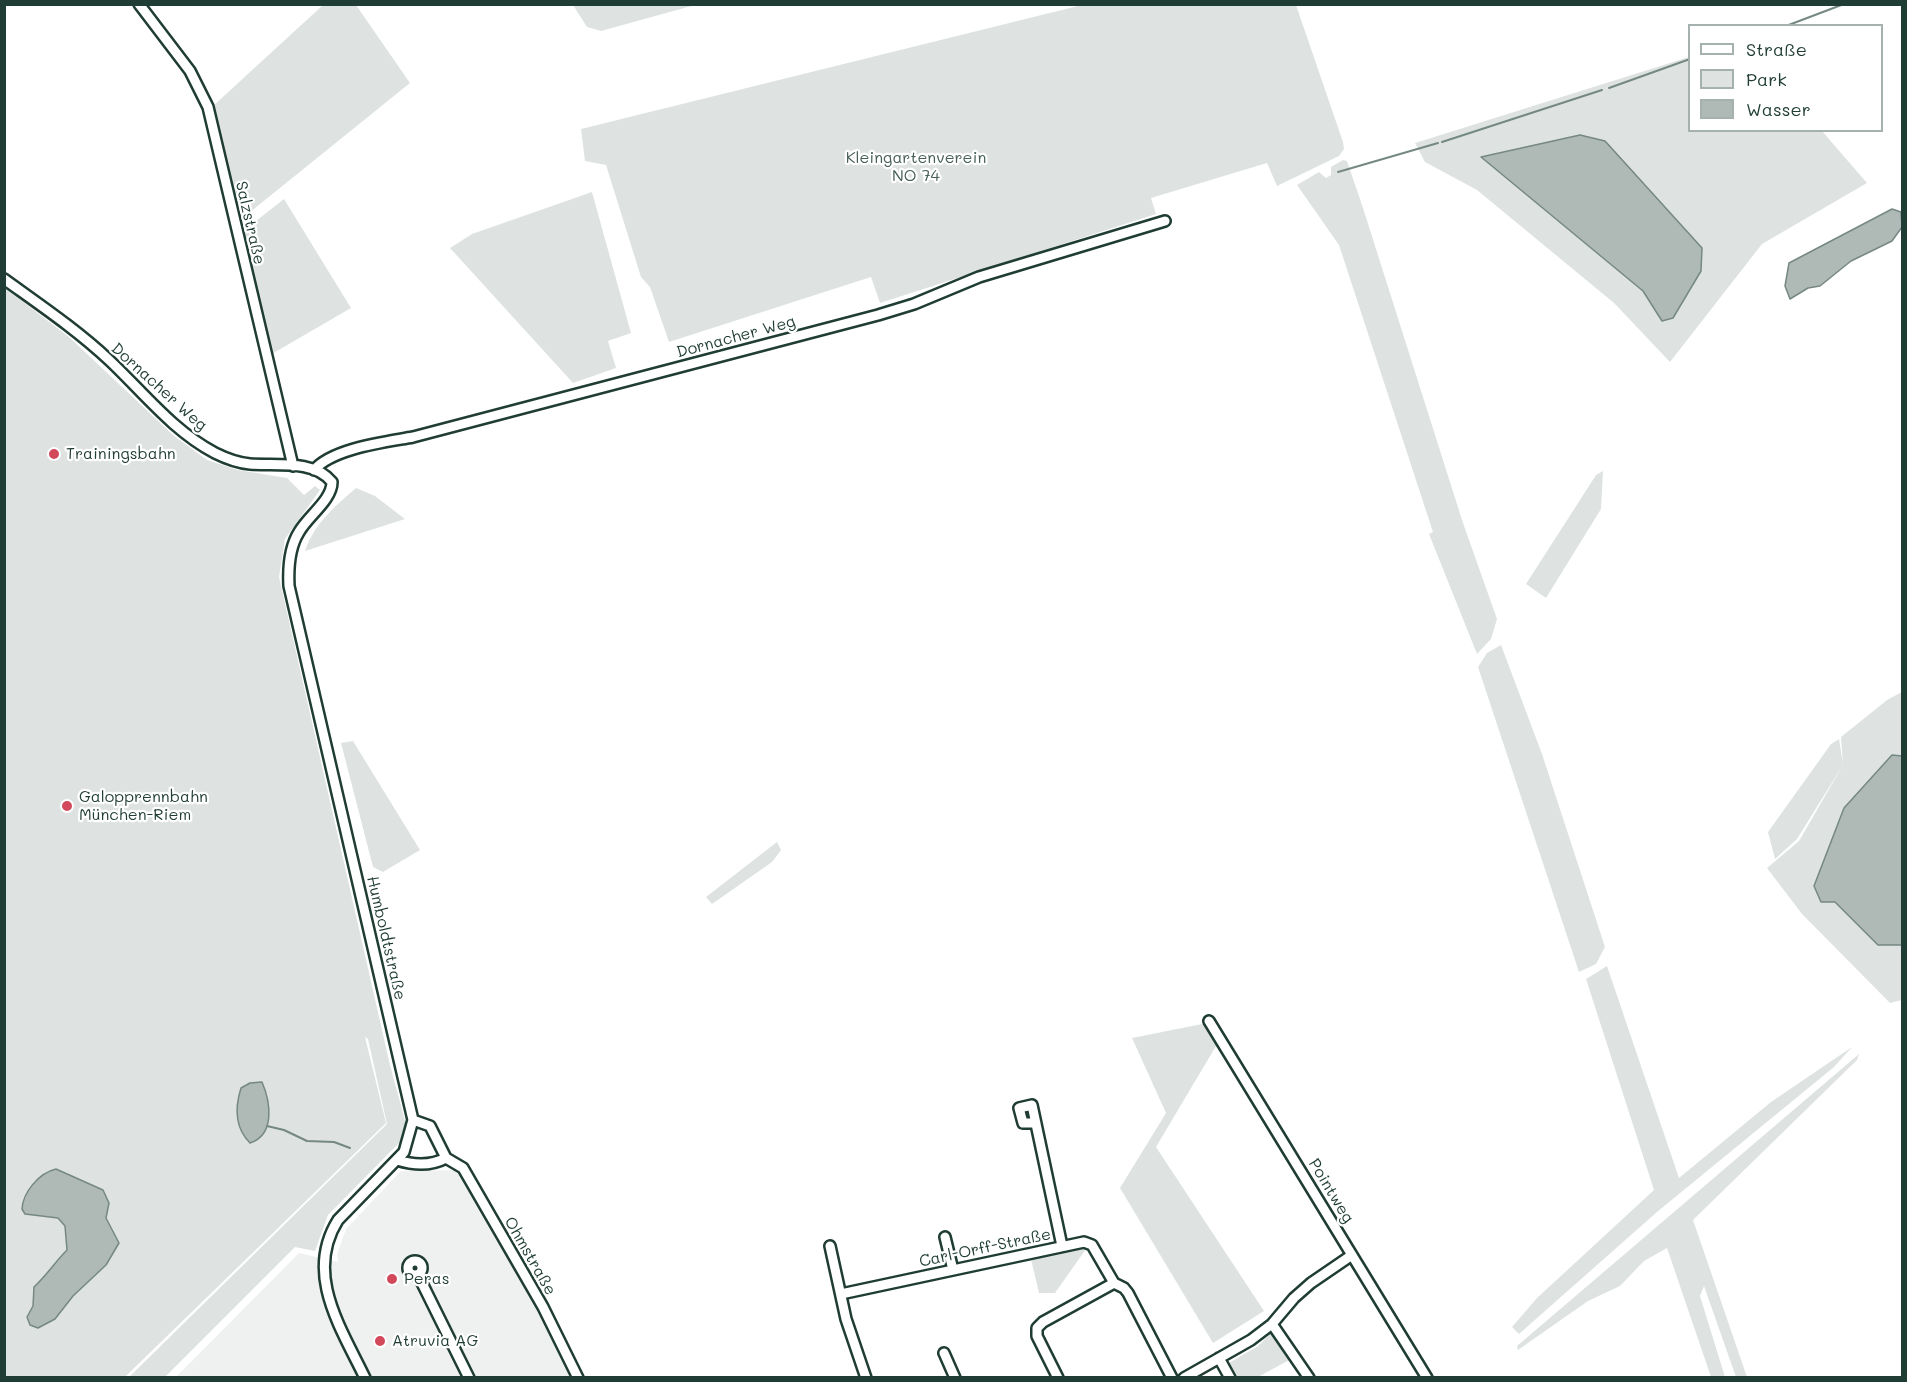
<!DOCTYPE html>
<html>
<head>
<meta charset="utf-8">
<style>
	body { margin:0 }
	#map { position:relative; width:1907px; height:1382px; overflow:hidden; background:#fff; font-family:Mali,sans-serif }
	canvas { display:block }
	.frame { position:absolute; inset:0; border:6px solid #1f3d34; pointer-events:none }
	.legend { position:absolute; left:1688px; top:24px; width:195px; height:108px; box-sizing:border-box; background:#fff; border:2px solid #a5b1ae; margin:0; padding:8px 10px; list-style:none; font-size:18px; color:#1f3d34 }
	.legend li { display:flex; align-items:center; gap:12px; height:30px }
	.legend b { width:30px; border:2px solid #a5b1ae }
</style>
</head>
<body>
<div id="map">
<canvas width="1907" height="1382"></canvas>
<div class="frame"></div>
<ul class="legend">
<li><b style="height:8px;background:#fff"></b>Straße</li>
<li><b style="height:16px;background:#dee3e2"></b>Park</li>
<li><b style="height:16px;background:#afbab7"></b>Wasser</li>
</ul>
</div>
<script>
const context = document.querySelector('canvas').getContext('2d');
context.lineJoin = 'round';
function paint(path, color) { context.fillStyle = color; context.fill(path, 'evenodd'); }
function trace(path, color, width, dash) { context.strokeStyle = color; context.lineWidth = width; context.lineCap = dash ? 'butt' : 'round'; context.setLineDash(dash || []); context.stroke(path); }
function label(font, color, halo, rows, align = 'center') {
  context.font = font + ' Mali,sans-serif'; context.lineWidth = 4.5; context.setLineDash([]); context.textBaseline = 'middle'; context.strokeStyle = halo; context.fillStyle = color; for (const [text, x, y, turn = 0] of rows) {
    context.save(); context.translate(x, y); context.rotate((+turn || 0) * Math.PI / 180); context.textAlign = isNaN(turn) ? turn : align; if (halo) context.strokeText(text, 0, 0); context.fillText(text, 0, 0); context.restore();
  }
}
const built = new Path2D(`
	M461,1170L516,1267L573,1377L175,1378L299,1253L338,1262L337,1254L346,1229L401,1171Z`);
const green = new Path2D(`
	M323,5H356L410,83L244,217L236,214L213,106Z
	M573,5H695L601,31L587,27Z
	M1296,5L1343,142L1344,149L1339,156L1277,186L1267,163L1151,198L1156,214L880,303L871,277L669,342L650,287L641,277L606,165L585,161L581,129L1082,5Z
	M1689,57L1690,130L1822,131L1867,183L1762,244L1670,362L1614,303L1477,190L1425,162L1415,143Z
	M1343,160L1347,161L1363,208L1463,523L1497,619L1491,639L1477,654L1429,534L1433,532L1339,245L1297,185L1319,172L1326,178L1331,175V167Z
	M592,192L631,333L608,341L616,368L573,383L450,248L472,234Z
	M284,199L351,308L270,355L243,237L247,228Z
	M5,288L69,337L173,435L207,460L238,470L287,478L304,495L315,486L320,490L285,539L279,577L390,1065L406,1124L400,1142L328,1215L315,1251L295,1247L165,1377H129L387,1124L368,1039L365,1037L386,1123L125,1377H5Z
	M1603,471L1601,509L1546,598L1526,584L1596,475Z
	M356,488L375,496L405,519L305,551C314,524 335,506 356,488Z
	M1501,645L1542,754L1605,947L1596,964L1579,972L1478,667L1487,653Z
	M1902,692V756L1891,755L1835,902L1878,945H1902V1000L1890,1003L1802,914L1767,868L1799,841L1843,765L1797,839L1775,859L1768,832L1831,744L1839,739L1843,764L1841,737L1887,700Z
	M353,741L420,850L383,872L373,867L341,743Z
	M777,842L781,850L772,862L712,904L706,897Z
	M1607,966L1679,1178L1771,1102L1852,1047L1834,1067L1657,1212L1519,1334L1512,1327L1537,1298L1654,1190L1586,979Z
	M1207,1023L1219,1041L1156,1147L1264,1311L1213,1343L1120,1188L1166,1113L1132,1038Z
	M1859,1054L1857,1060L1693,1220L1747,1377H1736L1704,1286L1700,1296L1725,1377H1711L1667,1248L1644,1261L1620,1286L1588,1301L1518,1350L1517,1346Z
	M1083,1248L1086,1249L1055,1293H1039L1031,1259Z
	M1271,1333L1291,1359L1258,1377H1237L1229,1363L1258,1346Z`);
const water = new Path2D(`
	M1580,135L1605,141L1702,248L1701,271L1673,318L1662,321L1643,291L1481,157Z
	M1892,209L1901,212L1902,227L1892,241L1851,261L1820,286L1808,288L1790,299L1785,286L1789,263Z
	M1892,755L1902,756V945H1878L1835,902H1821L1814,886L1844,808Z
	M262,1082C271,1103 275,1135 250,1143C235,1128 235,1107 241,1088L250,1083Z
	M56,1169L103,1190L109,1203L106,1218L119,1243L106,1265L73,1296L55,1319L38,1328L30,1325L27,1317L33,1306L34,1287C47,1275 55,1262 67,1250L65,1226L58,1218L25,1214L22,1209C23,1192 39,1173 56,1169Z`);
const stream = new Path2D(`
	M1786,26L1844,4
	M1609,88L1690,59
	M1442,142L1602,90
	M1338,172L1438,143
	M267,1126L284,1130L307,1141L334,1142L350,1148`);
const street = new Path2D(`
	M139,4L190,71L208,107L293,466
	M4,279C40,305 77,330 109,360C143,392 173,431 215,453C225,458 239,463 250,464C275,466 314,459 332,482C332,500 308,516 299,532C289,548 288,567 289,586L413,1120L404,1152L338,1220C304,1274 341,1328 365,1378
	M314,470C333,448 386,442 413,437L878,315L914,304L979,277L1165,221
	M1209,1021L1427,1378
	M413,1120L430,1126L446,1158L463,1168L543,1307L578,1378
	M1036,1123H1023L1019,1108L1032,1105L1062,1246
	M397,1160C413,1165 431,1166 446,1158
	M945,1237L953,1270
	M830,1246L846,1319L866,1378
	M408 1268a7 7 0 1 1 14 0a7 7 0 1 1-14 0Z
	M418,1275L469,1378
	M841,1294L1084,1242L1092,1245L1114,1283
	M1272,1324L1309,1378
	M944,1353L955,1378
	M1219,1358L1230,1378
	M1058,1378L1037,1336V1328L1043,1322L1114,1283L1124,1288L1128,1293L1172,1378
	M1184,1378L1251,1340L1272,1324L1294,1298L1311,1283L1352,1255`);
const markers = [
	[54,454,6,"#d1495b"],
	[67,806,6,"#d1495b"],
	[392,1279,6,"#d1495b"],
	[380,1341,6,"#d1495b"]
];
const parkNames = [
	["Kleingartenverein",916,158],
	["NO 74",916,176]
];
const streetNames = [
	["Salzstraße",250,223,77],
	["Dornacher Weg",736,337,-15],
	["Dornacher Weg",159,387,42],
	["Humboldtstraße",386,938,77],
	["Pointweg",1331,1191,59],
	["Carl-Orff-Straße",985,1248,-12],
	["Ohmstraße",530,1256,60]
];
const poiNames = [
	["Trainingsbahn",66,454],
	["Galopprennbahn",79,797],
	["München-Riem",79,815],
	["Peras",404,1279],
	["Atruvia AG",392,1341]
];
paint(built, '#eef1f0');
paint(green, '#dee3e2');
paint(water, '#afbab7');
trace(water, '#758883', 1.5);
trace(stream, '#758883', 2);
trace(street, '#1f3d34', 14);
trace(street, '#fff', 9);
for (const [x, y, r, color] of markers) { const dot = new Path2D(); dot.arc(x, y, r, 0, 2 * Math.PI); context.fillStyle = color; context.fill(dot); trace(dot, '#fff', 2); }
label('16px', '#455e57', '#fff', parkNames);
label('16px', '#1f3d34', '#fff', streetNames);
label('16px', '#1f3d34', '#fff', poiNames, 'left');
</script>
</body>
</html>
